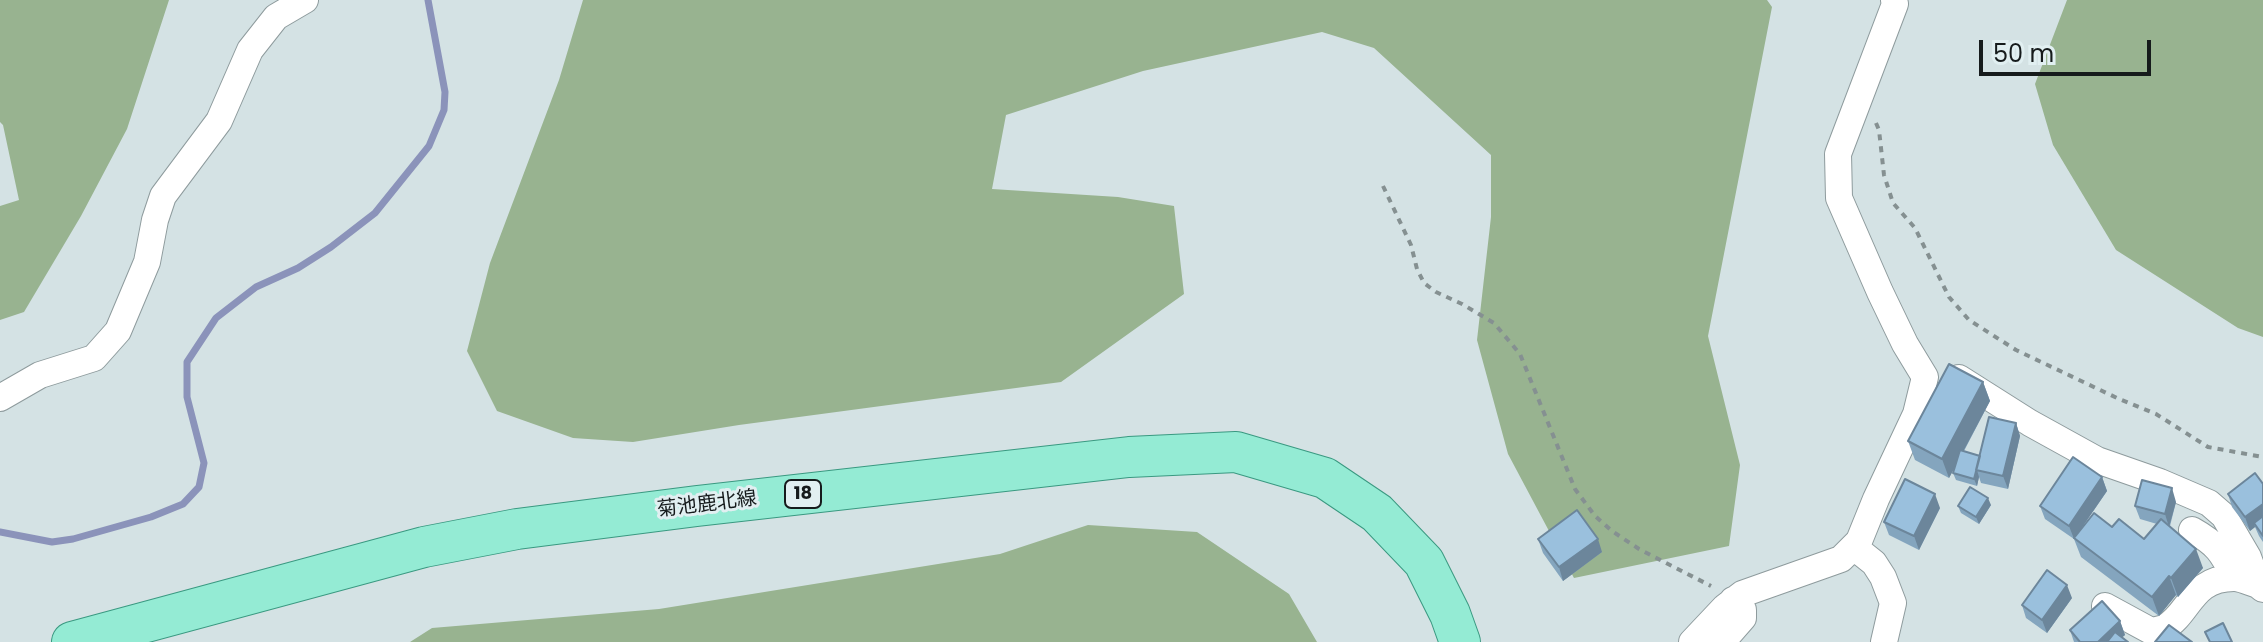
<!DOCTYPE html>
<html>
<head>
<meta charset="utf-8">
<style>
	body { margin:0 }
	#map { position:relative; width:2263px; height:642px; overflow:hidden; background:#d4e2e4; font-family:Poppins,sans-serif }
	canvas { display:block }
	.scale { position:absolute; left:1979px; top:40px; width:172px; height:36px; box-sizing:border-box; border:4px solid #161b1c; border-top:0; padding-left:10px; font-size:24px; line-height:28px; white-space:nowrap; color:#161b1c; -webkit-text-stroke:6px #e1eff1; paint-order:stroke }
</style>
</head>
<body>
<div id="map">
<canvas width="2263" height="642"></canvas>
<div class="scale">50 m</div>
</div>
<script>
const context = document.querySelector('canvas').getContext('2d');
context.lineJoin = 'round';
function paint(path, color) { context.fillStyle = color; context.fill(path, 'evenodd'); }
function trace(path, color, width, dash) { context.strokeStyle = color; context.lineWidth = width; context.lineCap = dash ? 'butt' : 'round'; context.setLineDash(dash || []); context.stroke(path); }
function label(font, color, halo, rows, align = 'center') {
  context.font = font + ' Poppins,"Noto Sans JP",sans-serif'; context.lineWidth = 6; context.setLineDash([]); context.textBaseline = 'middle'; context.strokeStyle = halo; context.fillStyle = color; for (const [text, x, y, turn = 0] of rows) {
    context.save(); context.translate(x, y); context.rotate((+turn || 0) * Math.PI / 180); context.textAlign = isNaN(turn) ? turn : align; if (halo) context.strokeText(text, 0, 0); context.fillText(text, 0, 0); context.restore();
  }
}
const forest = new Path2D(`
	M0,0H169L127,129L81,216L24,312L0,320V206L19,200L3,125L0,122Z
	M583,0H1767L1772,7L1708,336L1740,465L1729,546L1574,578L1508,454L1477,340L1491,217V155L1374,48L1322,32L1143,71L1006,115L992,189L1118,197L1174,206L1184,294L1061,382L739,425L633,442L573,438L497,411L467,351L490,263L559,80Z
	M2067,0H2263V337L2238,328L2116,250L2053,145L2035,84Z
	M1088,525L1197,532L1289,594L1317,642H410L432,628L659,609L1000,554Z`);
const stream = new Path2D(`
	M0,532L52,542L73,539L151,517L183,504L199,487L204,463L187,397V362L216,318L256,287L298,268L331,247L375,213L429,146L444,110L445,92L428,0`);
const path = new Path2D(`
	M1876,123L1879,130L1884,175L1893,203L1915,228L1949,297L1969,320L2016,350L2117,398L2156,414L2208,447L2263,457
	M1383,186L1411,245L1417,269L1424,283L1436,292L1462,304L1494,323L1520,354L1575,489L1595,516L1612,531L1639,549L1711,586`);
const minor = new Path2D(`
	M1959,378L2030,423L2097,460L2160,482L2209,503L2224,516L2248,557L2258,585L2263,589
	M0,398L40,375L94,358L118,331L147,262L155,220L163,196L219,121L250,50L276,17L305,0
	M2192,530C2217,544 2222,552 2235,578
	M1854,547L1874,563L1883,577L1893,603L1884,642
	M2105,606L2151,631C2156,630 2160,629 2164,628C2190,614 2191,578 2234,578C2241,578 2251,583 2258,585
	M1692,642L1725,607L1742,594L1841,559L1859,541L1876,499L1916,414L1925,377L1905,344L1880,292L1839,198L1838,154L1895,4L1894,0
	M1722,642L1743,618V610L1733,600`);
const primary = new Path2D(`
	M72,642L424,547L517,529L697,506L1129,457L1236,452L1325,478L1377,513L1424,562L1450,614L1460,642`);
const wall = new Path2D(`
	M1983,382L1990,401L1964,451L1980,456L2016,423L2020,436L2008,489L1981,483L1979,477L1977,486L1956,480L1953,473L1955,467L1949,478L1915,460L1908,441Z
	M2102,477L2107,491L2081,529L2112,527L2144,539L2157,524L2140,519L2135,506L2176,502L2170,526L2203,568L2178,597L2176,595L2159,616L2081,557L2074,539L2045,519L2040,506Z
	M2263,484V542L2259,536L2255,527L2250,531L2232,507L2228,494Z
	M1991,505L1979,524L1961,513L1958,506Z
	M1940,508L1919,550L1889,535L1884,522Z
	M1538,539L1602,552L1563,581L1543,553Z
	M2072,598L2047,633L2026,618L2022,605Z
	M2120,621L2125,635L2122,637L2128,642H2074L2070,630Z`);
const shadedWall = new Path2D(`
	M1983,382L1990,401L1949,478L1942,459Z
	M2016,423L2020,436L2008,489L2003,476Z
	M1977,470L1979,477L1977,486L1974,479Z
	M2102,477L2107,491L2074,539L2069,526Z
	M2172,488L2176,502L2169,527L2165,514Z
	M1935,494L1940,508L1919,550L1914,536Z
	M1988,498L1991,505L1979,524L1976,517Z
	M2263,504V521L2254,523L2255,527L2250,531L2245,517Z
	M1598,539L1602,552L1563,581L1559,567Z
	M2196,549L2203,568L2178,597L2171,578Z
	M2169,576L2176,595L2159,616L2152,597Z
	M2067,585L2072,598L2047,633L2042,620Z
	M2120,621L2125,635L2117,642H2098Z`);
const building = new Path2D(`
	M1949,364L1983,382L1942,459L1908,441Z
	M1989,417L2016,423L2003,476L1976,470Z
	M1960,450L1980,456L1974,479L1953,473Z
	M2073,457L2102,477L2069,526L2040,506Z
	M2255,473L2263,484V504L2245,517L2228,494Z
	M1905,479L1935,494L1914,536L1884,522Z
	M2142,480L2172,488L2165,514L2135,506Z
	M1970,487L1988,498L1976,517L1958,506Z
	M1577,510L1598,539L1559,567L1538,539Z
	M2094,513L2112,527L2119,519L2144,539L2161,519L2196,549L2171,578L2169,576L2152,597L2074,538Z
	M2263,516V536L2254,523Z
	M2047,570L2067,585L2042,620L2022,605Z
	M2102,601L2120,621L2098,642H2080L2070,630Z
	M2223,623L2232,642H2210L2205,632Z
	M2169,625L2192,642H2155Z
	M2115,632L2128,642H2107Z`);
const shields = [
	[803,494,36]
];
const shieldNames = [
	["18",803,494]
];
const streetNames = [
	["菊池鹿北線",707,505,-7]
];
paint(forest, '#98b390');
trace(stream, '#8b93ba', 7);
trace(minor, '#8e9b9d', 28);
trace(primary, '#3a9981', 42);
trace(path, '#859091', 4, [6, 6]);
trace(minor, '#fff', 26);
trace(primary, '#94ebd4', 40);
paint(wall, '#84a5be');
paint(shadedWall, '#6c869b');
paint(building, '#9ac0dd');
trace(building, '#6c869b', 2);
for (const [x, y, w] of shields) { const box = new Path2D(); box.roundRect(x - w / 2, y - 14, w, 28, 6); context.fillStyle = '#e1eff1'; context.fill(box); trace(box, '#161b1c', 2); }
label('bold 18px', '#161b1c', null, shieldNames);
label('20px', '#161b1c', '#e1eff1', streetNames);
</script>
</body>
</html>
